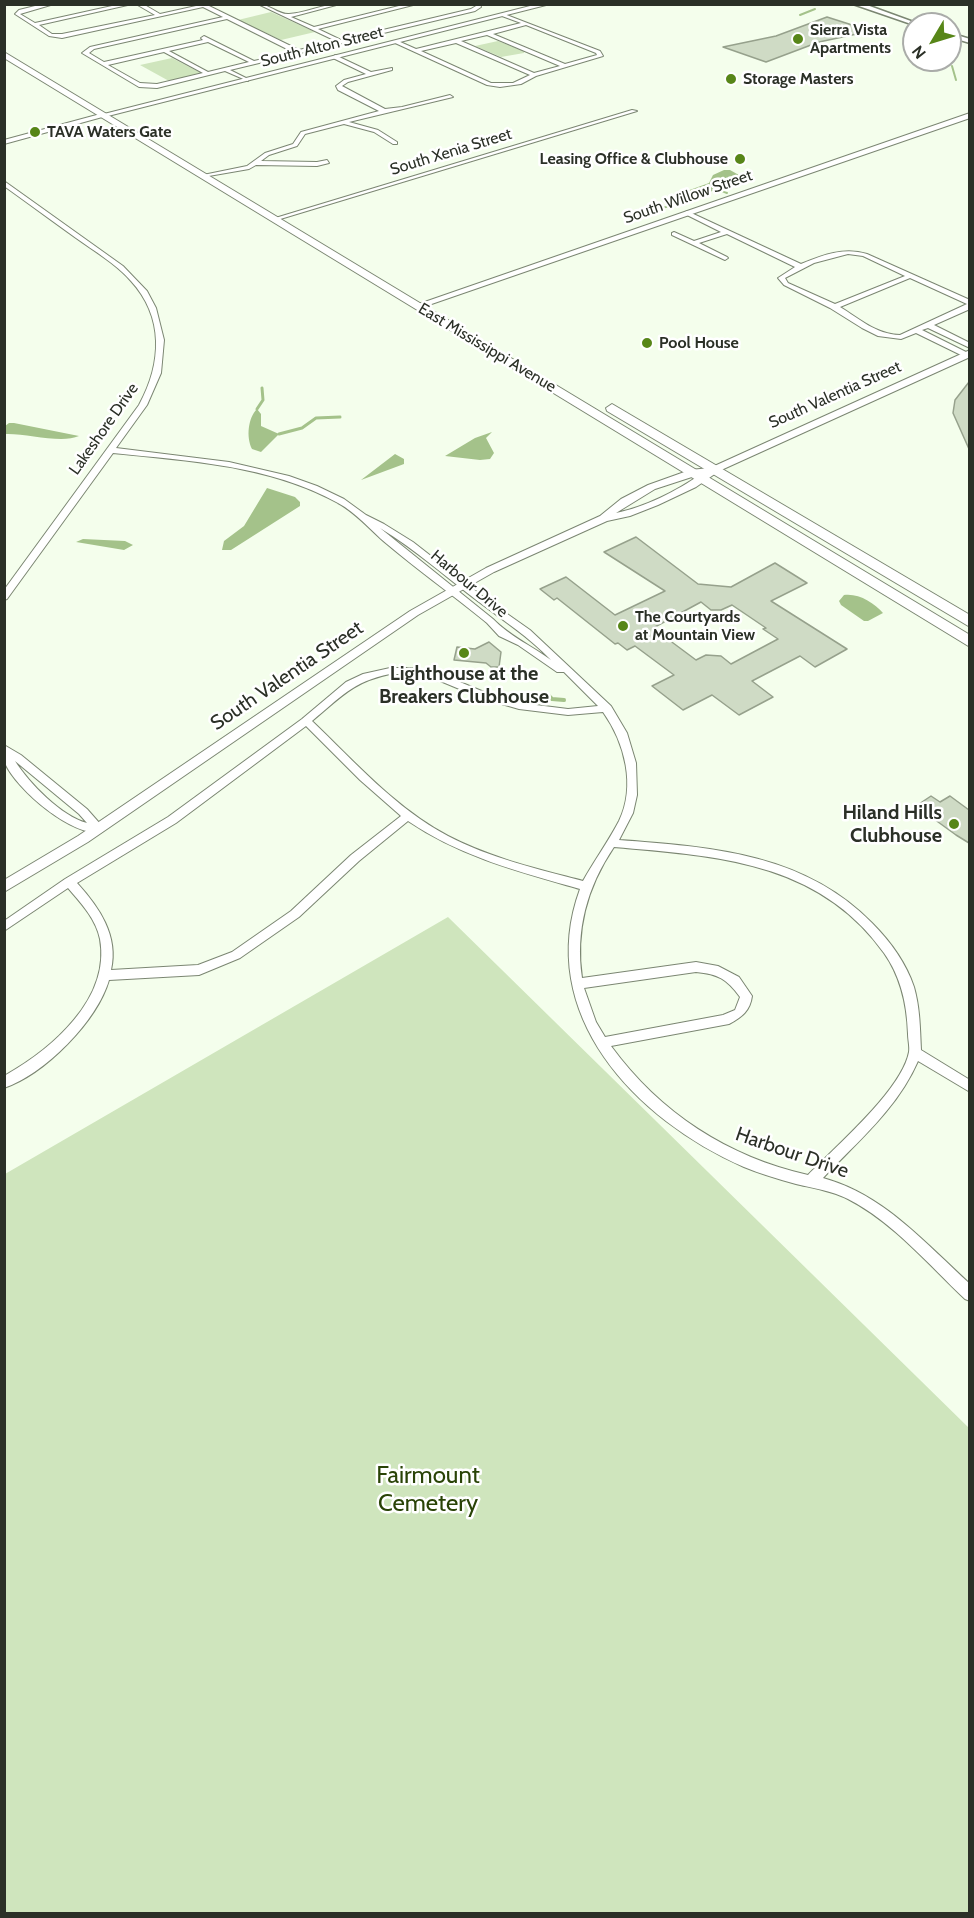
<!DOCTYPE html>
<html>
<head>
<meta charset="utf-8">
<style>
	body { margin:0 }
	#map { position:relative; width:974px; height:1918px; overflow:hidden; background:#f4feec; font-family:Cabin,sans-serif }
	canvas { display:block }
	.frame { position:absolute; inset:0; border:6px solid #2b3027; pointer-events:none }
	.north { position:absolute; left:902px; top:12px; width:60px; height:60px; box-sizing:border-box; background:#fff; border:2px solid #aaaca9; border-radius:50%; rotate:232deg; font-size:16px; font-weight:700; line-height:24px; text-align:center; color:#2b3027 }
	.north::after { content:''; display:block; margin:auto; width:21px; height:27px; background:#578618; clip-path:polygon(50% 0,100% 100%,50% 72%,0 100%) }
</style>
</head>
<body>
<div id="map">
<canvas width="974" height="1918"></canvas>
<div class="frame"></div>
<div class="north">N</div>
</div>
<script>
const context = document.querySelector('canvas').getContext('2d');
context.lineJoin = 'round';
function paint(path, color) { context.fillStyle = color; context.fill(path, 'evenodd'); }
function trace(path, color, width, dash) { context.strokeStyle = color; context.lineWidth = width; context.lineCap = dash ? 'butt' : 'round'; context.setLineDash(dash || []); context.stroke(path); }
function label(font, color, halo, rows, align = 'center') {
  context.font = font + ' Cabin,sans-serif'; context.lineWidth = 5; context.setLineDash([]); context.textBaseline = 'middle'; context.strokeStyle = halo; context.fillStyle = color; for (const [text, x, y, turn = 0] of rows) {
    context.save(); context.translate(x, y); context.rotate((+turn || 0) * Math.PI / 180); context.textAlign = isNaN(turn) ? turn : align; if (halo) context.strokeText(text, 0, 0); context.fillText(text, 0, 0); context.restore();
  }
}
const green = new Path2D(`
	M271,12L315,32L281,40L238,20Z
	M498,41L524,51V53L501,57L475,46Z
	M172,58L201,73L169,81L140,65Z
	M448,917L969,1428V1913H5V1174Z`);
const water = new Path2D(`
	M724,170H730L746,179L690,199L682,198L684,192L709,183L713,175Z
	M257,409L261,414V426L279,434L261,452L252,449C246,437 248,418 257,409Z
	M9,423H14L79,436C61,444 26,433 5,434V426Z
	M492,432L486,438L494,453L490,459L480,460L445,456L475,438Z
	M395,454L404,459V464L361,480Z
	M267,488L295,497L300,502V506L231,550H222L224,541L244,526Z
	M83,539L125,541L133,545L124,550L76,542Z
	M844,595C859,593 874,603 883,613L868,621H864L841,605L839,601Z`);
const streamFar2 = new Path2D(`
	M800,15L815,9
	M952,66L956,80
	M717,189L727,193
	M643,209L666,207L686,199`);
const streamFar1 = new Path2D(`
	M257,409L263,400L262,388
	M279,434L302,428L316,418L340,417`);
const stream = new Path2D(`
	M549,696L552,699L564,700`);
const building = new Path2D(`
	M827,17L871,31L819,42L766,62L723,47L776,36Z
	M969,382V449L953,413L955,400Z
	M636,537L698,584L731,587L775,563L807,583L771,601L847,649L815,667L800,656L752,681L773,697L739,715L712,695L683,710L652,686L674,675L635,646L627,650L618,643L615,644L557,598L554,600L540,589L566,577L615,615L665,591L604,552ZM701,602L711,610H721L732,605L766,628L763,629L778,639L731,664L721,656L706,655L696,660L653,628Z
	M489,642L501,652L499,667H491L486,663L454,660L457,647L475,649Z
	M931,796L940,802L950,796L969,810V843L956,835L916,806Z`);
const minor = new Path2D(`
	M43,4H54L20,14L35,23L121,4H132L39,25L52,34H62L155,15L136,4H143L160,14L205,4L299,50L336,41L258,4C269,4 279,15 289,14C306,13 322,4 340,4L291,17L314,27L407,4H417L318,29L341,40L471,9L476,6L475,4H480L481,7L475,11L230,70L248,79V81L225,71L157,88L139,87L82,53L90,47L223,17L203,7L62,38L49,36L15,14L19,10ZM227,19L293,52L254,61L204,36L201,38L203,40L104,62L89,53L94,49ZM208,42L249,62L208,72L169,51ZM164,52L203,73L157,84L140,83L108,65Z
	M504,14L600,51L603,56L536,76L521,84L500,87L487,85L393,42L398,41L416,49L521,23L502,16ZM526,25L596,53L597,55L565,64L493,34ZM487,35L560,66L534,73L461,41ZM456,43L530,75L513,83H491L421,51Z
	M335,55L371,72L392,68V70L348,82L342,86L385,109L402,107L450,95L453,97L349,122L378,130L397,142V144H393L374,132L344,124L305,134L297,146L269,155L261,161L317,162L327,160L329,163L317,166L256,165L249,169L203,177V175L247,166L265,153L293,144L301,132L379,111L338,90L336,86L344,80L366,74L333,58Z
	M632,110L637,111L277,220L272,219Z
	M104,113L106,116L4,144V140Z
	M4,181L123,266L147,291L156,308L164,340L161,373L147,405L116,448L229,462L289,476L317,486L344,499L366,515L384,524L413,542L486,599L530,630L611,706L627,733L636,763L637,795L633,813L619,840C711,847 804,853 872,923C890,941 906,963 914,987C920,1008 920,1029 921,1050L970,1080V1092L918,1061C897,1109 858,1141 823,1178C883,1194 925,1243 970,1284V1301L965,1299C929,1265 893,1222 848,1199C832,1191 813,1188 796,1184C778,1179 761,1174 744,1167C636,1120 534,1014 580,889C520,872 461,857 408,821L359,861L299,917L240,958L199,975L109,980C97,1021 45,1074 4,1088V1076C51,1050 111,999 100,939C96,919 81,903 68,888L4,931V921L65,879L168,817L302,719L346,682L363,674L390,668H414L438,673L489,694L520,703L568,709L598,706L564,672H557L518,645L499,636L487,623C454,596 419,571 387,544C370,530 357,513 338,503C270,465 189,461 113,453L7,599L4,600V590L139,405C162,363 164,317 131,281C115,263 94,251 76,238C52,221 28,203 4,186ZM380,528C416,550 446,577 479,602C504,621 529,637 551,660C532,646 509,636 493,619ZM390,674H414L433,678L481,698L519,709L568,715L603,712C625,743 636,786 619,821C608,842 594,861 583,881C538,869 490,858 448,836C395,808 355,762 312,721C341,697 352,682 390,674ZM306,726L360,780L401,816L351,855L291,911L232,952L198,965L111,970C119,936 99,907 77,883L176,823ZM614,847C716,856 819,861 884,953C901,977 907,1004 908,1034C908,1040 910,1047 909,1052C902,1090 835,1147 808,1175C728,1157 660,1113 611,1046L729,1024C742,1017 750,1011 752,996L739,977L718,966L696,962L582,978C575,930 587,887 614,847ZM696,972C718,974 727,979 740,997L735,1010L723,1015L605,1037L596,1022L584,988Z
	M687,211L801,264C823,255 844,247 867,254L970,300V309L934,325L970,343V348L928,328L922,330L970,354L963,356L916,333L901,339L878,336L862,328L830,308L784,285L778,278L795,267L727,234L699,243L727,257L728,258L725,260L672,235V233L674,232L694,241L721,232L685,214L684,213ZM848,254L863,256L905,276L835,304L788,283L785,278L814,263ZM910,278L967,304L900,335C875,334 860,319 840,307Z
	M4,745L21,755L87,809L102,826L104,829L102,832C73,838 16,789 5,763C3,758 4,750 4,745ZM15,761L79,814L87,823C61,816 30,784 15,761Z`);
const tertiary = new Path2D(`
	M538,4H550L104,117L100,115Z
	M970,113V118L420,308L413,306Z
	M970,350V357L719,471L696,487L658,505L630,516L607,521L494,572L418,615L88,842L4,892V880L78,836L410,611L486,568L600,516L621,499L648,485L690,470L710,468ZM701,474C677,491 645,507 616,513L655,489Z`);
const secondary = new Path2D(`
	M853,4H864L919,24L914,25Z
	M950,33L970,39V43L950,37Z`);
const primary = new Path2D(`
	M4,52L970,635V647L4,58Z
	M612,404L970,615V627L607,411L606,408Z`);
const markers = [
	[798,39,6,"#578618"],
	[731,79,6,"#578618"],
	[35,132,6,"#578618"],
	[740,159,6,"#578618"],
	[647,343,6,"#578618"],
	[623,626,6,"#578618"],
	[464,653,6,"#578618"],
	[954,824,6,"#578618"]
];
const farPoinames = [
	["Sierra Vista",810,30],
	["Apartments",810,48],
	["Storage Masters",743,79],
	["TAVA Waters Gate",47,132],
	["Leasing Office & Clubhouse",728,159,"right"],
	["Pool House",659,343],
	["The Courtyards",635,617],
	["at Mountain View",635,635]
];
const farStreetnames = [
	["South Alton Street",322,47,-14],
	["South Xenia Street",451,152,-17],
	["South Willow Street",688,197,-19],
	["East Mississippi Avenue",487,348,31],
	["South Valentia Street",835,395,-24],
	["Lakeshore Drive",104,429,-55],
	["Harbour Drive",469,584,40]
];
const poiNames = [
	["Lighthouse at the",464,674],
	["Breakers Clubhouse",464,697],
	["Hiland Hills",942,813,"right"],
	["Clubhouse",942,836,"right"]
];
const streetNames = [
	["South Valentia Street",287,676,-34],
	["Harbour Drive",792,1153,19]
];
const nearParknames = [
	["Fairmount",428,1476],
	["Cemetery",428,1504]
];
paint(green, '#cfe5bd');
paint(water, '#a4c28a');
trace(streamFar2, '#a4c28a', 2);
trace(streamFar1, '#a4c28a', 3);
trace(stream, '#a4c28a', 4);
paint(building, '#cfdbc5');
trace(building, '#96a18c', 1.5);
trace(minor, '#7b8672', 2);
trace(tertiary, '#7b8672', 2);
trace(secondary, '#7b8672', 3);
trace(primary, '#7b8672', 2);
paint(minor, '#fff');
paint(tertiary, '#fff');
paint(secondary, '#fff');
paint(primary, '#fff');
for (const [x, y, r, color] of markers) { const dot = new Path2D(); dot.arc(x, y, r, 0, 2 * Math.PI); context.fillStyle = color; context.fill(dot); trace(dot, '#fff', 2); }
label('bold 16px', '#2b3027', '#fff', farPoinames, 'left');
label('16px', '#2b3027', '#fff', farStreetnames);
label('bold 20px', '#2b3027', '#fff', poiNames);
label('20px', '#2b3027', '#fff', streetNames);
label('24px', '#294306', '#fff', nearParknames);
</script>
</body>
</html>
